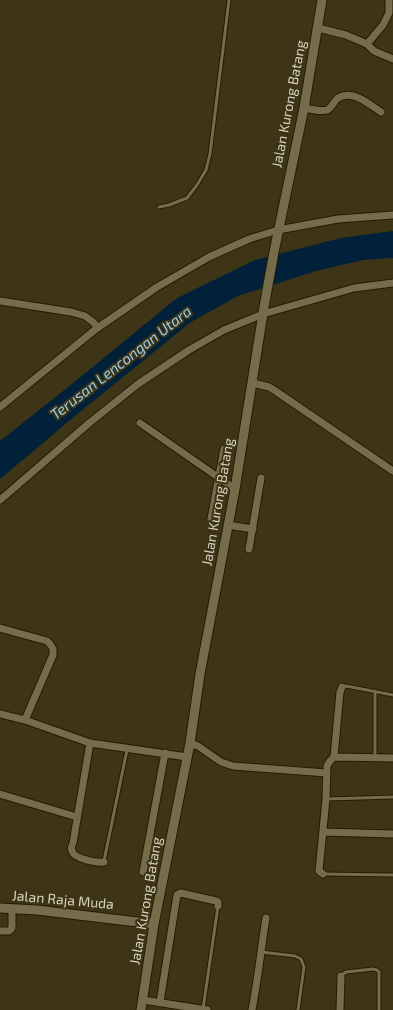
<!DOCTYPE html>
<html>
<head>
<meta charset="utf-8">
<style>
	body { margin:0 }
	canvas { display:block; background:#3d3515 }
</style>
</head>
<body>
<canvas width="393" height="1010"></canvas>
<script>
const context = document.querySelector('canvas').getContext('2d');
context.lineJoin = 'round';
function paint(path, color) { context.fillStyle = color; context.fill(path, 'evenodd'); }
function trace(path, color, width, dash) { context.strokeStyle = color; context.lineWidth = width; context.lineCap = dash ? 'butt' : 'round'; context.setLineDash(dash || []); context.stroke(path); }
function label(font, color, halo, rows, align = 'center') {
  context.font = font + ' "Exo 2",sans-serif'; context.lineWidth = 4; context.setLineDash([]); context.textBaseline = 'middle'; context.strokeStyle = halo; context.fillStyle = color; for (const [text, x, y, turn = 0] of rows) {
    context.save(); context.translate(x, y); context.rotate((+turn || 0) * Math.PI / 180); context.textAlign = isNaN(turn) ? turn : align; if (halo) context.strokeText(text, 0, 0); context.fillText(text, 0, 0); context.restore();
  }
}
const water = new Path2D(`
	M393,231V258L363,260L316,271L238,296L191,322L75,416L0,479V441L72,384L177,298L255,260L341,238Z`);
const lane = new Path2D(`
	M159,207L169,205L187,198L197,185L206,170L210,154L229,0
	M343,687L346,686L393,695
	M375,757V691
	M327,799L393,797
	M104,861L127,750
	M323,874L393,875
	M261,952L295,956L301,959L304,967L298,1010
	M342,975L346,972L373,969L377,970L379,972V1010
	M203,1009L218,906`);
const street = new Path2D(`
	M318,28L346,35L367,44L383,25L389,13V0
	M367,44L374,51L393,59
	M304,108C310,109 321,112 327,110C332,108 334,101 338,98C353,89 369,104 381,112
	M0,301L71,312L85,316L93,322L98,328
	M253,383L269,387L274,390L393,471
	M0,407L96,329L157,287L209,257L249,239L278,230L338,219L393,215
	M140,423L235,489
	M0,500L88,424L138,384L189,350L224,330L263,314L354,288L393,283
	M211,519L224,449
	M228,525L253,529
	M249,549L261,478
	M0,628L47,641L50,644L53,649V655L25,720
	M0,714L25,720L90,743L187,757
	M90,743L73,843C72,845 71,849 72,851C74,859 97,863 104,862
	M190,743L198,746L221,762L233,766L327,773
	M334,757L393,758
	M0,794L77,817
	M323,832L393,834
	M143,872L165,753
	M323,874L319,871L326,799L327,766L330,761L334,757L340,692L342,687
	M0,931H9L12,928V909
	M143,1000L207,1010
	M160,1002L177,895L181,893L216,901L218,902V906
	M252,1010C258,979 261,949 266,918
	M340,1010L341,976`);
const secondary = new Path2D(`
	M0,908L37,910L154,924
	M141,1010L154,924L190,743L200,674L235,489L264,307L274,252L304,108L322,0`);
const streetNames = [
	["Jalan Kurong Batang",289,104,-79],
	["Jalan Kurong Batang",218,502,-80],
	["Jalan Raja Muda",63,900,5],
	["Jalan Kurong Batang",146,901,-80]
];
const waterNames = [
	["Terusan Lencongan Utara",121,363,-38]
];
paint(water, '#002139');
trace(lane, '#241c00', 5);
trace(street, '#241c00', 9);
trace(secondary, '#241c00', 11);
trace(lane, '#746c4b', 3);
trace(street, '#746c4b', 7);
trace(secondary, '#746c4b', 9);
label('14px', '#d6d2c0', '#3d3515', streetNames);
label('italic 15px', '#9accf4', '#3d3515', waterNames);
</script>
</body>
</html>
